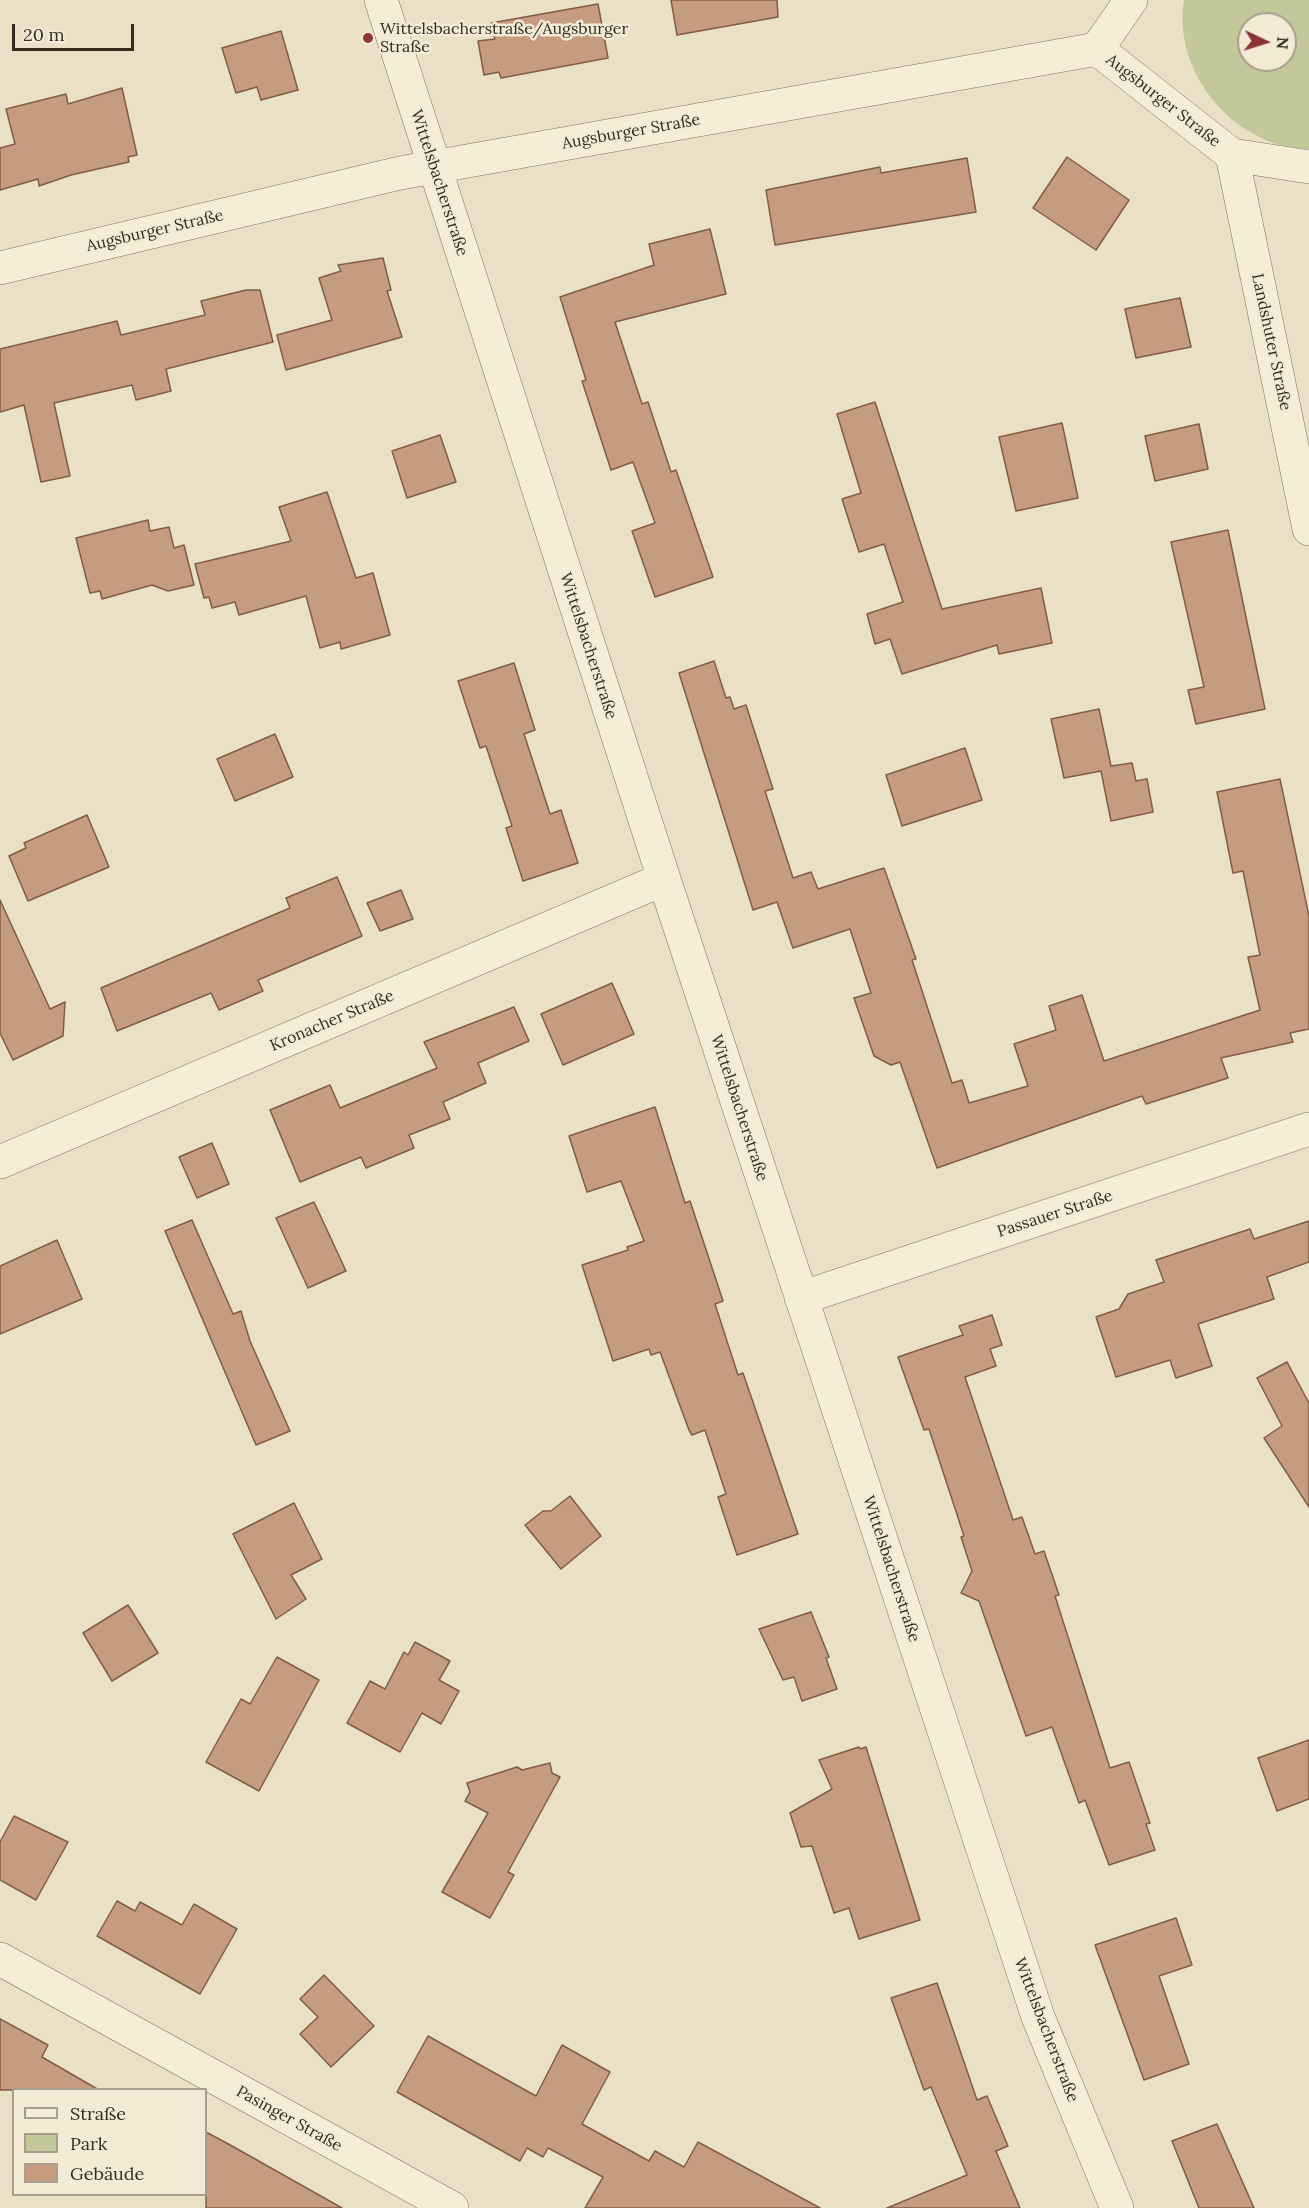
<!DOCTYPE html>
<html>
<head>
<meta charset="utf-8">
<style>
	body { margin:0 }
	#map { position:relative; width:1309px; height:2208px; overflow:hidden; background:#eae0c6; font-family:Lora,serif }
	canvas { display:block }
	.legend { position:absolute; left:12px; top:2088px; width:195px; height:108px; box-sizing:border-box; background:#f3ead5; border:2px solid #a79e8d; margin:0; padding:8px 10px; list-style:none; font-size:18px; color:#362b20 }
	.legend li { display:flex; align-items:center; gap:12px; height:30px }
	.legend b { width:30px; border:2px solid #a79e8d }
	.north { position:absolute; left:1237px; top:12px; width:60px; height:60px; box-sizing:border-box; background:#f3ead5; border:2px solid #a79e8d; border-radius:50%; rotate:94deg; font-size:16px; font-weight:700; line-height:24px; text-align:center; color:#362b20 }
	.north::after { content:''; display:block; margin:auto; width:21px; height:27px; background:#8e3333; clip-path:polygon(50% 0,100% 100%,50% 72%,0 100%) }
	.scale { position:absolute; left:12px; top:24px; width:122px; height:27px; box-sizing:border-box; border:3px solid #362b20; border-top:0; padding-left:8px; font-size:18px; line-height:21px; white-space:nowrap; color:#362b20; -webkit-text-stroke:4px #f3ead5; paint-order:stroke }
</style>
</head>
<body>
<div id="map">
<canvas width="1309" height="2208"></canvas>
<ul class="legend">
<li><b style="height:8px;background:#f6edd9"></b>Straße</li>
<li><b style="height:16px;background:#c3c89b"></b>Park</li>
<li><b style="height:16px;background:#c59c7f"></b>Gebäude</li>
</ul>
<div class="north">N</div>
<div class="scale">20 m</div>
</div>
<script>
const context = document.querySelector('canvas').getContext('2d');
context.lineJoin = 'round';
function paint(path, color) { context.fillStyle = color; context.fill(path, 'evenodd'); }
function trace(path, color, width, dash) { context.strokeStyle = color; context.lineWidth = width; context.lineCap = dash ? 'butt' : 'round'; context.setLineDash(dash || []); context.stroke(path); }
function label(font, color, halo, rows, align = 'center') {
  context.font = font + ' Lora,serif'; context.lineWidth = 5; context.setLineDash([]); context.textBaseline = 'middle'; context.strokeStyle = halo; context.fillStyle = color; for (const [text, x, y, turn = 0] of rows) {
    context.save(); context.translate(x, y); context.rotate((+turn || 0) * Math.PI / 180); context.textAlign = isNaN(turn) ? turn : align; if (halo) context.strokeText(text, 0, 0); context.fillText(text, 0, 0); context.restore();
  }
}
const green = new Path2D(`
	M1184,0H1309V149C1235,148 1172,73 1184,0ZM1249,24H1285V60H1249Z`);
const building = new Path2D(`
	M671,0H777L778,17L677,35Z
	M598,4L608,58L501,78L499,72L484,75L478,41L495,39L491,23Z
	M281,31L298,90L261,100L257,87L236,93L222,48Z
	M122,88L137,155L128,157L129,162L71,175L39,186L38,179L0,190V148L15,144L6,109L66,94L68,104Z
	M1067,157L1129,200L1096,250L1033,208Z
	M967,158L976,212L775,245L766,190L880,167L881,173Z
	M710,229L726,294L615,322L642,404L648,402L671,472L676,470L713,577L655,597L632,531L655,523L633,462L611,470L582,381L586,380L560,297L654,265L649,244Z
	M383,258L391,290L387,291L402,337L286,370L277,335L332,320L319,278L341,271L338,265Z
	M246,290H260L273,342L166,369L171,391L136,400L132,385L54,403L70,476L41,482L24,405L0,412V349L117,321L121,335L205,315L201,301Z
	M1180,298L1191,347L1136,358L1125,309Z
	M875,402L942,609L1041,588L1052,643L999,654L997,645L902,674L890,639L875,644L867,614L903,602L884,544L859,552L842,499L861,493L837,414Z
	M1062,423L1078,498L1016,511L999,437Z
	M1199,424L1208,469L1155,481L1145,436Z
	M440,435L456,482L407,498L392,451Z
	M327,492L356,578L373,573L390,635L341,649L340,642L320,648L306,596L239,615L235,602L212,608L209,597L204,598L195,564L291,541L279,507Z
	M148,520L150,531L169,527L174,548L184,545L194,585L168,591L152,585L102,599L100,591L90,593L76,538Z
	M1228,530L1265,709L1196,724L1188,690L1204,687L1171,542Z
	M714,661L726,698L730,697L734,709L746,705L773,789L765,791L793,878L811,872L818,889L884,868L916,959L912,960L952,1083L962,1080L969,1103L1028,1086L1014,1044L1056,1030L1049,1006L1082,995L1104,1061L1260,1010L1248,957L1260,955L1243,871L1233,873L1217,792L1280,779L1309,916V1029L1290,1033L1293,1042L1221,1058L1228,1078L1146,1104L1142,1096L937,1168L900,1062L891,1065L874,1056L854,998L871,993L850,929L793,948L777,902L753,910L679,673Z
	M514,663L535,730L524,734L550,814L561,810L578,863L523,881L506,828L512,826L486,746L480,748L458,681Z
	M1099,709L1111,766L1132,763L1136,781L1147,779L1153,812L1111,821L1101,771L1064,778L1051,719Z
	M275,734L293,777L235,801L217,759Z
	M965,748L982,800L902,826L886,775Z
	M87,815L109,867L28,901L9,856L26,848L24,843Z
	M337,877L362,936L258,980L263,991L219,1010L211,993L117,1031L101,988L290,908L286,898Z
	M401,890L413,919L380,931L367,903Z
	M0,900L50,1009L65,1002L63,1036L13,1060L0,1033Z
	M612,983L634,1034L563,1065L541,1014Z
	M514,1007L529,1041L478,1063L486,1083L443,1102L450,1119L409,1135L414,1148L366,1168L361,1157L300,1182L270,1110L330,1085L340,1108L437,1068L424,1042Z
	M655,1107L685,1203L690,1201L723,1301L715,1304L738,1375L743,1373L798,1534L737,1555L718,1497L726,1494L705,1430L692,1435L689,1430L660,1352L651,1355L649,1349L613,1361L582,1265L628,1250L627,1247L644,1241L621,1181L587,1192L569,1136Z
	M212,1143L229,1184L197,1198L179,1157Z
	M314,1202L346,1271L308,1288L276,1218Z
	M192,1220L233,1314L241,1311L250,1341L290,1431L256,1445L165,1231Z
	M1309,1221V1262L1267,1277L1274,1299L1198,1324L1212,1366L1176,1378L1170,1360L1116,1377L1096,1317L1119,1309L1128,1294L1164,1282L1156,1260L1250,1229L1254,1239Z
	M57,1240L82,1299L0,1334V1266Z
	M992,1315L1002,1345L990,1349L996,1366L965,1377L1013,1520L1022,1517L1035,1554L1044,1551L1059,1595L1055,1596L1110,1768L1129,1762L1150,1823L1146,1824L1155,1850L1109,1865L1085,1800L1079,1803L1052,1727L1026,1736L979,1601L961,1593L972,1571L961,1537L964,1536L929,1429L924,1430L898,1357L963,1335L959,1326Z
	M1287,1362L1309,1403V1507L1264,1438L1282,1426L1257,1378Z
	M570,1496L601,1536L561,1569L525,1525L543,1511H551Z
	M294,1503L322,1559L291,1575L306,1599L276,1619L233,1534Z
	M128,1605L158,1653L112,1681L83,1633Z
	M811,1612L829,1657L826,1658L837,1689L802,1701L794,1677L783,1680L759,1629Z
	M415,1642L450,1661L439,1680L459,1691L441,1724L422,1713L400,1752L347,1723L370,1681L385,1689L404,1652L408,1655Z
	M277,1657L319,1680L259,1791L206,1762L241,1699L250,1704Z
	M1309,1740V1799L1277,1811L1258,1758Z
	M859,1747L860,1749L866,1747L920,1920L859,1939L849,1908L834,1913L812,1846L801,1847L790,1813L832,1789L819,1760Z
	M550,1763L552,1773L560,1777L508,1872L514,1875L490,1918L442,1892L488,1813L465,1801L470,1792L467,1783L517,1767L522,1770Z
	M14,1816L68,1842L36,1900L0,1880V1842Z
	M117,1901L135,1911L140,1902L182,1925L194,1904L237,1929L200,1994L97,1936Z
	M1176,1918L1192,1965L1159,1976L1189,2064L1144,2080L1095,1945Z
	M324,1975L374,2026L331,2067L300,2034L318,2017L300,1999Z
	M937,1983L977,2100L987,2096L1008,2146L996,2151L1020,2208H887L967,2175L931,2087L924,2090L891,1998Z
	M0,2019L48,2045L42,2057L99,2090H0Z
	M428,2036L536,2096L562,2045L610,2072L582,2124L649,2161L655,2151L684,2167L698,2142L820,2208H585L603,2177L548,2148L543,2157L527,2148L520,2161L397,2092Z
	M1217,2124L1254,2208H1199L1172,2141Z
	M206,2132L232,2146L342,2208H206Z`);
const minor = new Path2D(`
	M381,0L664,879L1038,2017L1117,2208
	M1097,49L1131,0
	M1232,155L1309,529
	M0,268L400,173L1097,49L1232,155L1309,167
	M0,1162L664,879
	M801,1298L1309,1129
	M0,1959L452,2208`);
const markers = [
	[368,38,6,"#8e3333"]
];
const poiNames = [
	["Wittelsbacherstraße/Augsburger",380,29],
	["Straße",380,47]
];
const streetNames = [
	["Augsburger Straße",1163,101,38],
	["Augsburger Straße",631,132,-10],
	["Wittelsbacherstraße",439,183,72],
	["Augsburger Straße",155,231,-13],
	["Landshuter Straße",1271,342,78],
	["Wittelsbacherstraße",588,646,72],
	["Kronacher Straße",332,1021,-23],
	["Wittelsbacherstraße",739,1108,72],
	["Passauer Straße",1055,1214,-18],
	["Wittelsbacherstraße",891,1569,72],
	["Wittelsbacherstraße",1046,2030,69],
	["Pasinger Straße",289,2119,29]
];
paint(green, '#c3c89b');
paint(building, '#c59c7f');
trace(building, '#815d45', 1.5);
trace(minor, '#84725d', 34);
trace(minor, '#f6edd9', 33);
for (const [x, y, r, color] of markers) { const dot = new Path2D(); dot.arc(x, y, r, 0, 2 * Math.PI); context.fillStyle = color; context.fill(dot); trace(dot, '#f3ead5', 2); }
label('16px', '#362b20', '#f3ead5', poiNames, 'left');
label('16px', '#362b20', '#f3ead5', streetNames);
</script>
</body>
</html>
